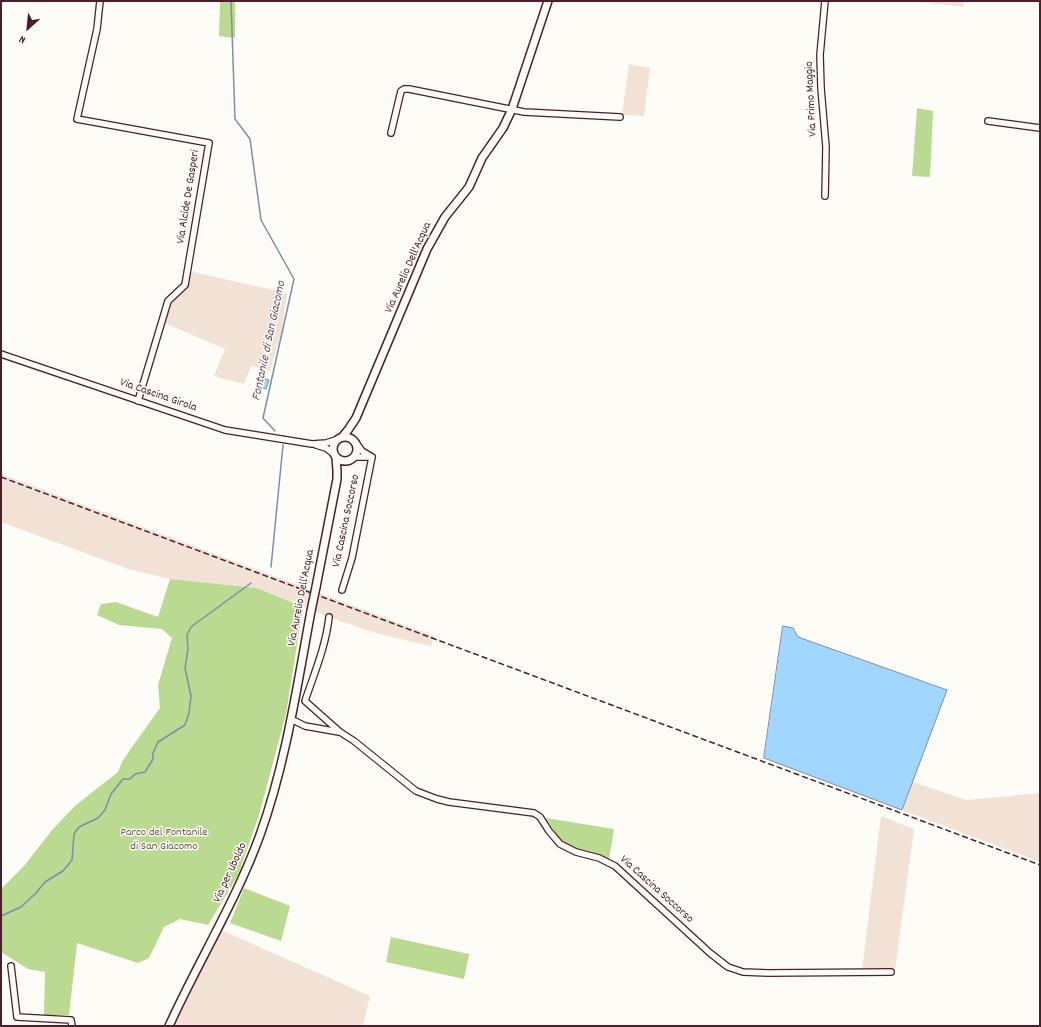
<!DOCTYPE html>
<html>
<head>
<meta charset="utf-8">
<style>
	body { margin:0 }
	#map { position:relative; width:1041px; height:1027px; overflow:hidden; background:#fdfcf7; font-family:Dekko,sans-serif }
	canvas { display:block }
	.frame { position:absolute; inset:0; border:2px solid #4a1f2b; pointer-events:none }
	.north { position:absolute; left:8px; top:8px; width:40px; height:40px; -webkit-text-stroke:3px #fdfcf7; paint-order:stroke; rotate:207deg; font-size:11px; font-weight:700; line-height:16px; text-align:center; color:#4a1f2b }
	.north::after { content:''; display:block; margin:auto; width:14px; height:18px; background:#4a1f2b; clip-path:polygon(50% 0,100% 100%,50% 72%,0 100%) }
</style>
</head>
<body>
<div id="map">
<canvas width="1041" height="1027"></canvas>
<div class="frame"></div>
<div class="north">N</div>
</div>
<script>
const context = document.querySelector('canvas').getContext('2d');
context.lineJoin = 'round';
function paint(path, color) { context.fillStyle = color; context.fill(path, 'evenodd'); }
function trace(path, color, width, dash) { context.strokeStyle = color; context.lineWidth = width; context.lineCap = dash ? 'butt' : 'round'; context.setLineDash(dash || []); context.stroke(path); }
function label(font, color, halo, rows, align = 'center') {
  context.font = font + ' Dekko,sans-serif'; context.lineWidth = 3; context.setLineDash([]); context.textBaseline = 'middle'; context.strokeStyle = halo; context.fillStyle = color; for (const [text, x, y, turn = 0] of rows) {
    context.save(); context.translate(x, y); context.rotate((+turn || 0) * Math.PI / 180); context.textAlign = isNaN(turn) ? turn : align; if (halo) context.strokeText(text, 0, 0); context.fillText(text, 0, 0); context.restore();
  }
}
const built = new Path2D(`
	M911,1H964L963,7Z
	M629,64L650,68L644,116L622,115Z
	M185,268L188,271L287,293L281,334L277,346L270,371L251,366L244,384L214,376L225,349L160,321L167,301L182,283Z
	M1,474L434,636L431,646L379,634L331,618L257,588L170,579L128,569L1,522Z
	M913,782L966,800L1040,793V862L902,810Z
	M881,816L914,829L895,970L862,969Z
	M221,930L370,996L363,1026H174Z`);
const green = new Path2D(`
	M220,1H235V38L219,36Z
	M917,108L933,111L930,177L912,176Z
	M170,579L257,588L303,607L286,714L259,815L238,875L208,925L180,919L164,927L149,958L138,963L77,943L69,1015H44L45,972L28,969L1,952V889L24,866L52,830L76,805L118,772L122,762L132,747L160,708L158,685L172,638L162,629L119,625L97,615L101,604L116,602L158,617Z
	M546,818L614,829L609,859C592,855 571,853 560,839C555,833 551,825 546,818Z
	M244,888L290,906L281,941L230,923Z
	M391,937L469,954L464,979L386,962Z`);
const water = new Path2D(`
	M259,377L269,380L266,389L256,386Z
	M783,626L793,628L798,637L947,690L902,810L764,758Z`);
const stream = new Path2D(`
	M231,1L235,119L250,139L261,220L294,279L263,418L275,431
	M271,567L283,445
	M1,916L21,907L36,893L45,882L63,871L72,860L74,834L79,827L98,818L105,810L111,794L123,779H130L135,774L145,772L153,759V753L158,742L185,725L189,713L191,696L185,668L188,649L187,635L191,627L251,583`);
const minor = new Path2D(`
	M100,1L97,29L77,119L209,143L185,285L168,301L138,401
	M825,1L820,55L821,88L826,147L825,196
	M988,121L1040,128
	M391,133L401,91L404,89H409L524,112L620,117
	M1,354L225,430L312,444L326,443L336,440
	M357,444L362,451L372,457
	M316,445L326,448L334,454
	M354,457H370
	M342,590L352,558L372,457
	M329,617C326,646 314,674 305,701L340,732L354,741L416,791L437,799L449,802L534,813L540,817L549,831L560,844L576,852L599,858L615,866L710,953L728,967L743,972L768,973L891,972
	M290,722L295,721L305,726L339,732
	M11,966L17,1017L71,1020L72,1026`);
const tertiary = new Path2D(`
	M343,436L348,430L356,418L427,249L445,217L469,187L482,158L503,128L512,109L548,1
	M333 449a12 12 0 1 1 24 0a12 12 0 1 1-24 0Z
	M316,587L337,479V471L336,457
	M169,1026C198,962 236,901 260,835C286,763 297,686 311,611`);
const rail = new Path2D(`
	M1,477L1040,865`);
const tertiaryBridge = new Path2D(`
	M311,611L316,587`);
const streetNames = [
	["Via Primo Maggio",812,99,-93],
	["Via Alcide De Gasperi",189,197,-81],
	["Via Aurelio Dell'Acqua",409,268,-66],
	["Via Cascina Girola",158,396,19],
	["Via Cascina Soccorso",347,521,-78],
	["Via Aurelio Dell'Acqua",302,598,-79],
	["Via per Uboldo",231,873,-65],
	["Via Cascina Soccorso",656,890,42]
];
const parkNames = [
	["Parco del Fontanile",164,833],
	["di San Giacomo",164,847]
];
const waterNames = [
	["Fontanile di San Giacomo",270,341,-78]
];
paint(built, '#f2e2d6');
paint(green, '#bad991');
paint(water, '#a0d6ff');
trace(water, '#7e8daa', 1);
trace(stream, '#7e8daa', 1.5);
trace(minor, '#4a1f2b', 8);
trace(tertiary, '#4a1f2b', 10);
trace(minor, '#fdfcf7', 5.5);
trace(tertiary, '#fdfcf7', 7);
trace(rail, '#4a1f2b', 1.5, [6, 3]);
trace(tertiaryBridge, '#4a1f2b', 10, []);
trace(tertiaryBridge, '#fdfcf7', 7);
label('12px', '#4a1f2b', '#fdfcf7', streetNames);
label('12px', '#6c574a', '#fdfcf7', parkNames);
label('italic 13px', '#64566b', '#fdfcf7', waterNames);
</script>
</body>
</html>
